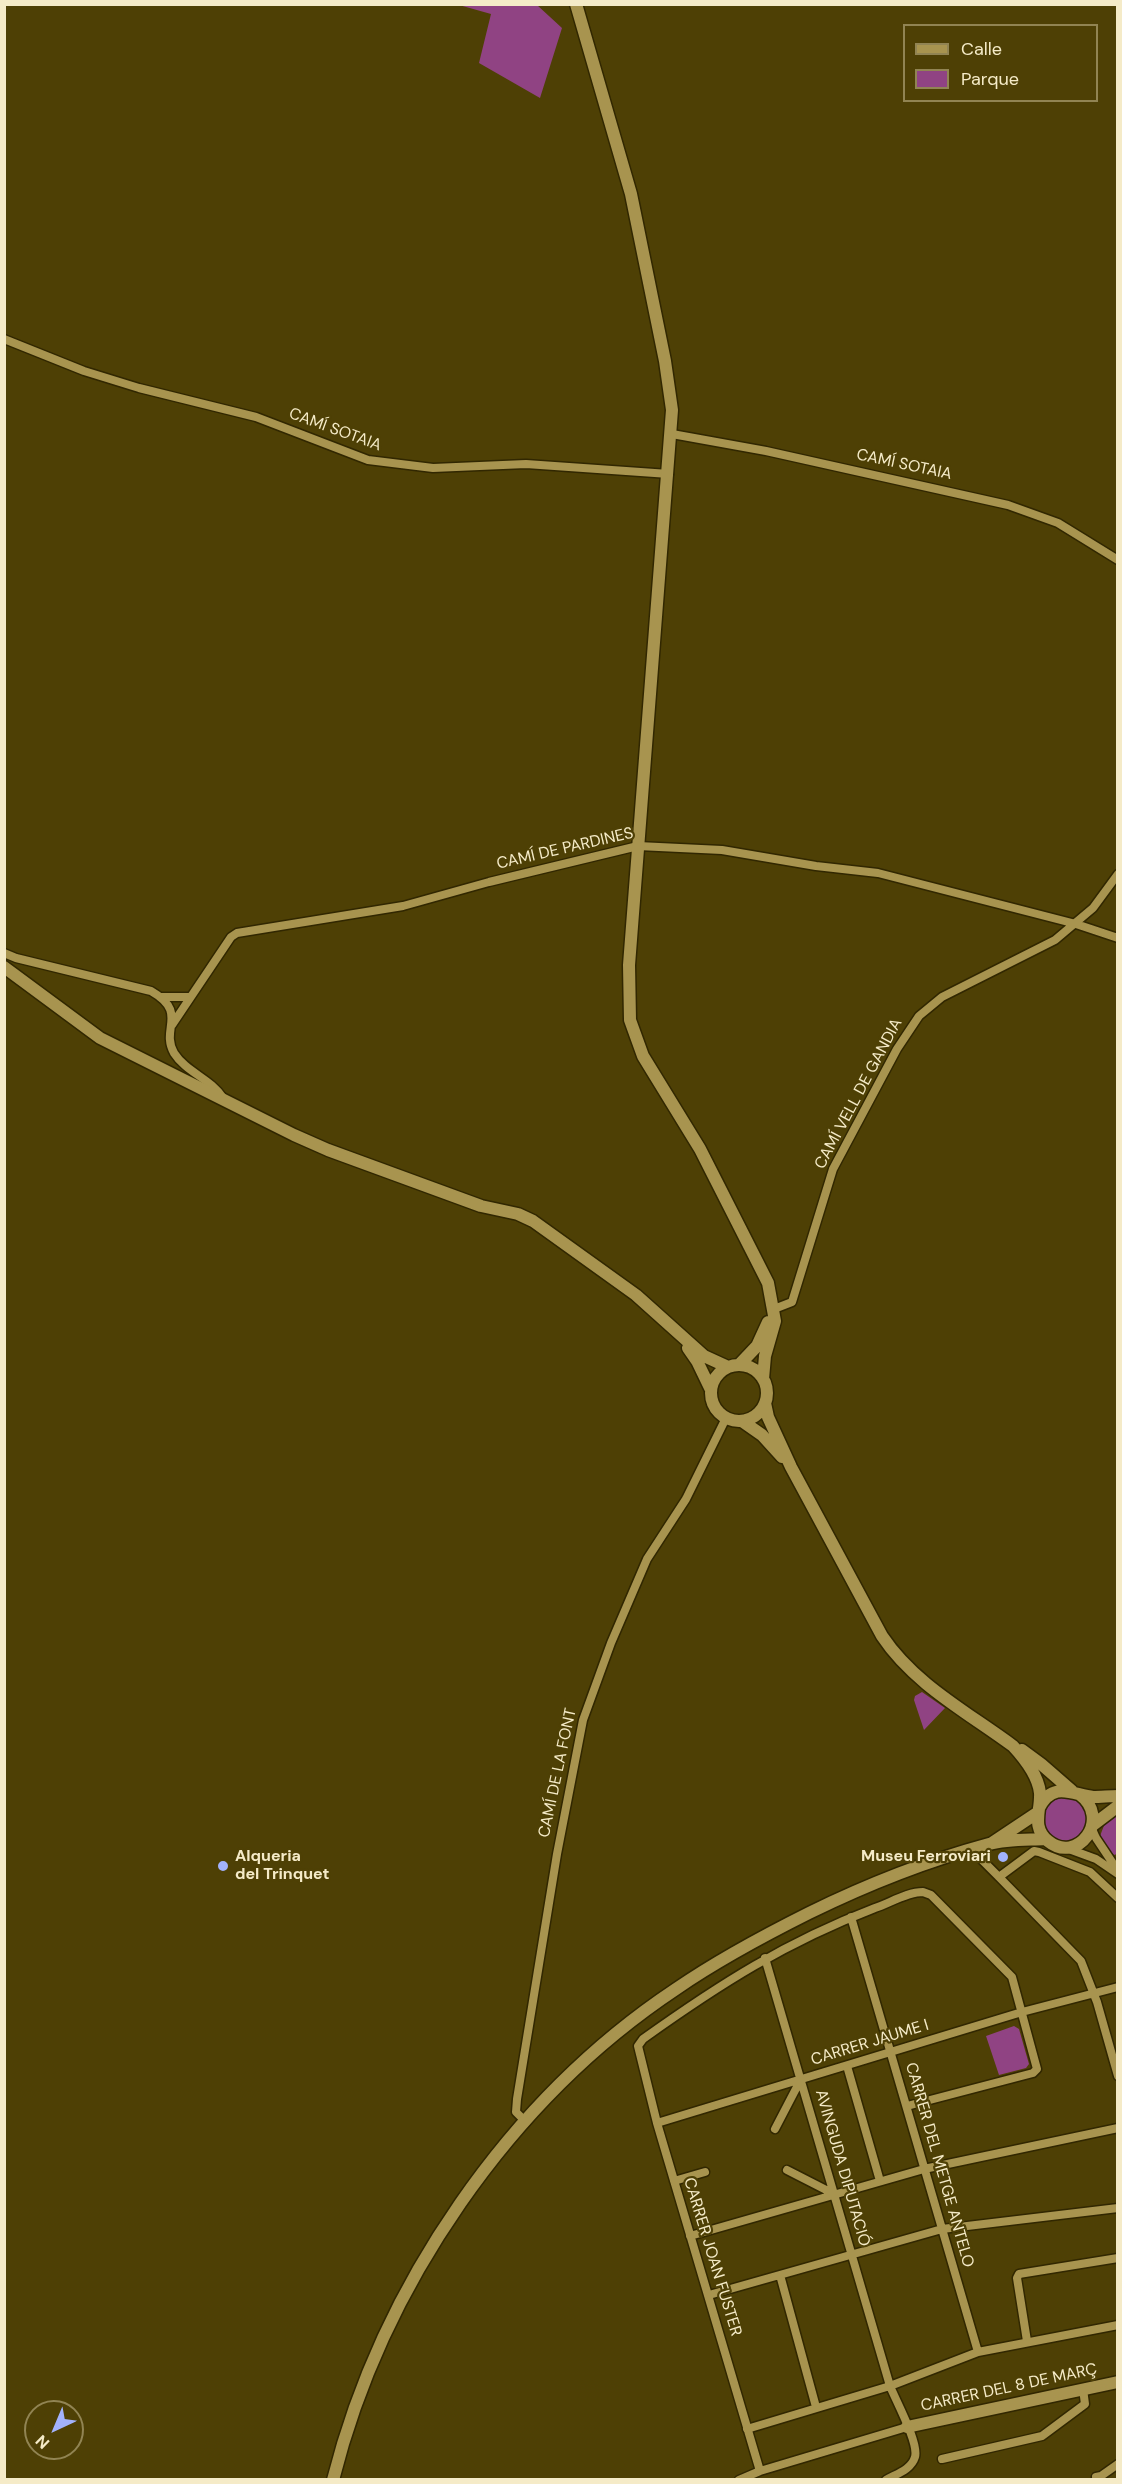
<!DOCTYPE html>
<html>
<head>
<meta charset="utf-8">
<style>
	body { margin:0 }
	#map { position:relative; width:1122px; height:2484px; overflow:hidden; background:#4e4005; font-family:"DM Sans",sans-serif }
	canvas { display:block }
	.frame { position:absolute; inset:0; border:6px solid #f5ebc8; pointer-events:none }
	.legend { position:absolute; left:903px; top:24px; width:195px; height:78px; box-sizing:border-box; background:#4e4005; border:2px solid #918453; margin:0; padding:8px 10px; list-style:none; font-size:18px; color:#f5ebc8 }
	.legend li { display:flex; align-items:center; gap:12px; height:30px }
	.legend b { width:30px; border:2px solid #918453 }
	.north { position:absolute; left:24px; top:2400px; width:60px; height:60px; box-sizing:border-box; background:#4e4005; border:2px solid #918453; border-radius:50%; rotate:224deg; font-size:16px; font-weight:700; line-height:24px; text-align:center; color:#f5ebc8 }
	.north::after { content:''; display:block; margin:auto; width:21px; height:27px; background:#a2b2fd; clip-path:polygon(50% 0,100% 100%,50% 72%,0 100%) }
</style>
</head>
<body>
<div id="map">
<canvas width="1122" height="2484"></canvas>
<div class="frame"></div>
<ul class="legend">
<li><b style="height:8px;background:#a8944f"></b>Calle</li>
<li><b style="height:16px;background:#904383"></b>Parque</li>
</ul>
<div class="north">N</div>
</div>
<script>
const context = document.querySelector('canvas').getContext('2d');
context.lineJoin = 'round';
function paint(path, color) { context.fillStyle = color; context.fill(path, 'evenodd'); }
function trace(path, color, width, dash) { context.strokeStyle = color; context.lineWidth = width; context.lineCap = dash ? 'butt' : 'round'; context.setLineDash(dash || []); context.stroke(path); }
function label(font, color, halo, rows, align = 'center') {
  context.font = font + ' "DM Sans",sans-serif'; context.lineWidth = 4.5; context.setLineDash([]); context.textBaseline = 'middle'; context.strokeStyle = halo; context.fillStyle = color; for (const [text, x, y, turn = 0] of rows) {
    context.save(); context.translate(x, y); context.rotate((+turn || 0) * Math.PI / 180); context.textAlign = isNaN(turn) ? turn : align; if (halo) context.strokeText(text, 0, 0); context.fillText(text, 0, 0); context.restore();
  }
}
const green = new Path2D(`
	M459,5H537L562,28L540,98L479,63L491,14Z
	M922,1692L945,1708L924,1730L914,1700L915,1696Z
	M1044 1819a22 22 0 1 1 44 0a22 22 0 1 1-44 0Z
	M1117,1813V1854L1114,1855L1106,1848L1100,1836L1105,1823Z
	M1014,2026L1019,2029L1029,2064L1026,2068L999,2075L986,2036Z`);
const street = new Path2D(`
	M4,339L84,371L139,388L256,417L368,460L433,468L526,464L669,474
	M672,434L766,451L1008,505L1058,523L1118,560
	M4,953L16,958L151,991C189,1013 160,1028 174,1053C186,1072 211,1079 223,1098
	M160,997H190
	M172,1025L231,937L237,933L403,906L489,882L638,846L722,850L816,866L878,873L1076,924L1118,938
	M774,1309L792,1302L833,1169L897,1049L919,1016L942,997L1055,940L1093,908L1118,874
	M1092,1829L1096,1838L1118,1871
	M1066,1848L1096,1859L1118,1874
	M979,1857L999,1877
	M1118,1898L1090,1872L1039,1852L1034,1851L999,1877L1081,1961L1097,2002L1118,2076
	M851,1917L978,2352
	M765,1958L890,2386C896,2401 919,2443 915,2457C911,2470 896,2474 886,2480
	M847,2066L880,2181
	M526,2122L516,2112L517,2099L557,1854L583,1720L611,1643L647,1559L686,1499L726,1418
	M657,2123L1022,2012L1118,1987
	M775,2129L801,2079
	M787,2170L834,2194
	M674,2181L705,2172
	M690,2236L924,2169L1118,2128
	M780,2275L816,2407
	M709,2295L942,2229L1118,2208
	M1027,2341L1017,2278L1019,2274L1118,2258
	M747,2429L890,2386L978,2352L1118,2325
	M942,2459L1042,2436L1085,2404L1083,2389
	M760,2471L657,2123L638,2046L643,2039C720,1984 786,1942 875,1908C890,1903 907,1892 923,1892L931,1895L1012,1977L1037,2069L1033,2073L907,2106
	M1096,2477L1101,2476L1118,2464
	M739,2480L760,2471L907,2427`);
const secondary = new Path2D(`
	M576,4L631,194L665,361L672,410L629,965L630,1020L643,1056L700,1149L768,1283L775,1321L765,1356L763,1379
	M4,967L100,1038L294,1135L328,1150L481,1206L518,1214L533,1221L636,1295L704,1356L728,1367
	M688,1348L697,1361L711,1390
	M739,1365L757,1346L768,1322
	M711 1393a28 28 0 1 1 56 0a28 28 0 1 1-56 0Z
	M765,1403L768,1417L791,1467L882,1636C914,1684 967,1712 1013,1746C1025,1759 1038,1775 1040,1793C1041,1811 1031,1827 1048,1841C1077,1865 1113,1819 1079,1794
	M742,1421L762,1435L782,1457
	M1022,1750L1041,1764L1072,1791
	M1039,1808C1053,1781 1071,1794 1093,1797C1101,1797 1110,1796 1118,1796
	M1093,1825L1118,1806
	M992,1843L1037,1813
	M907,2427L1118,2382
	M333,2480C382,2286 509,2100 676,1989C718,1960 763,1936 809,1913C864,1886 930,1860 989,1844C1007,1839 1027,1840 1045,1839`);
const markers = [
	[1003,1857,6,"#a2b2fd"],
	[223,1866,6,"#a2b2fd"]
];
const streetNames = [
	["CAMÍ SOTAIA",335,430,20],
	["CAMÍ SOTAIA",904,465,12],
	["CAMÍ DE PARDINES",565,849,-13],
	["CAMÍ VELL DE GANDIA",859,1094,-62],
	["CAMÍ DE LA FONT",558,1773,-78],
	["CARRER JAUME I",870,2043,-17],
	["CARRER DEL METGE ANTELO",939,2165,74],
	["AVINGUDA DIPUTACIÓ",842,2168,74],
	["CARRER JOAN FUSTER",712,2257,73],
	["CARRER DEL 8 DE MARÇ",1009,2388,-12]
];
const poiNames = [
	["Alqueria",235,1857],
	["del Trinquet",235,1875],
	["Museu Ferroviari",991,1857,"right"]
];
paint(green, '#904383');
trace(street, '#312701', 11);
trace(secondary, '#312701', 15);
trace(street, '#a8944f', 8);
trace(secondary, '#a8944f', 12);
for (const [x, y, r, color] of markers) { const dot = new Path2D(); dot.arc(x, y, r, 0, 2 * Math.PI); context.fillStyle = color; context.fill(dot); trace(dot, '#4e4005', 2); }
label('16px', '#f5ebc8', '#4e4005', streetNames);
label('bold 16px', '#f5ebc8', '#4e4005', poiNames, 'left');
</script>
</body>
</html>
